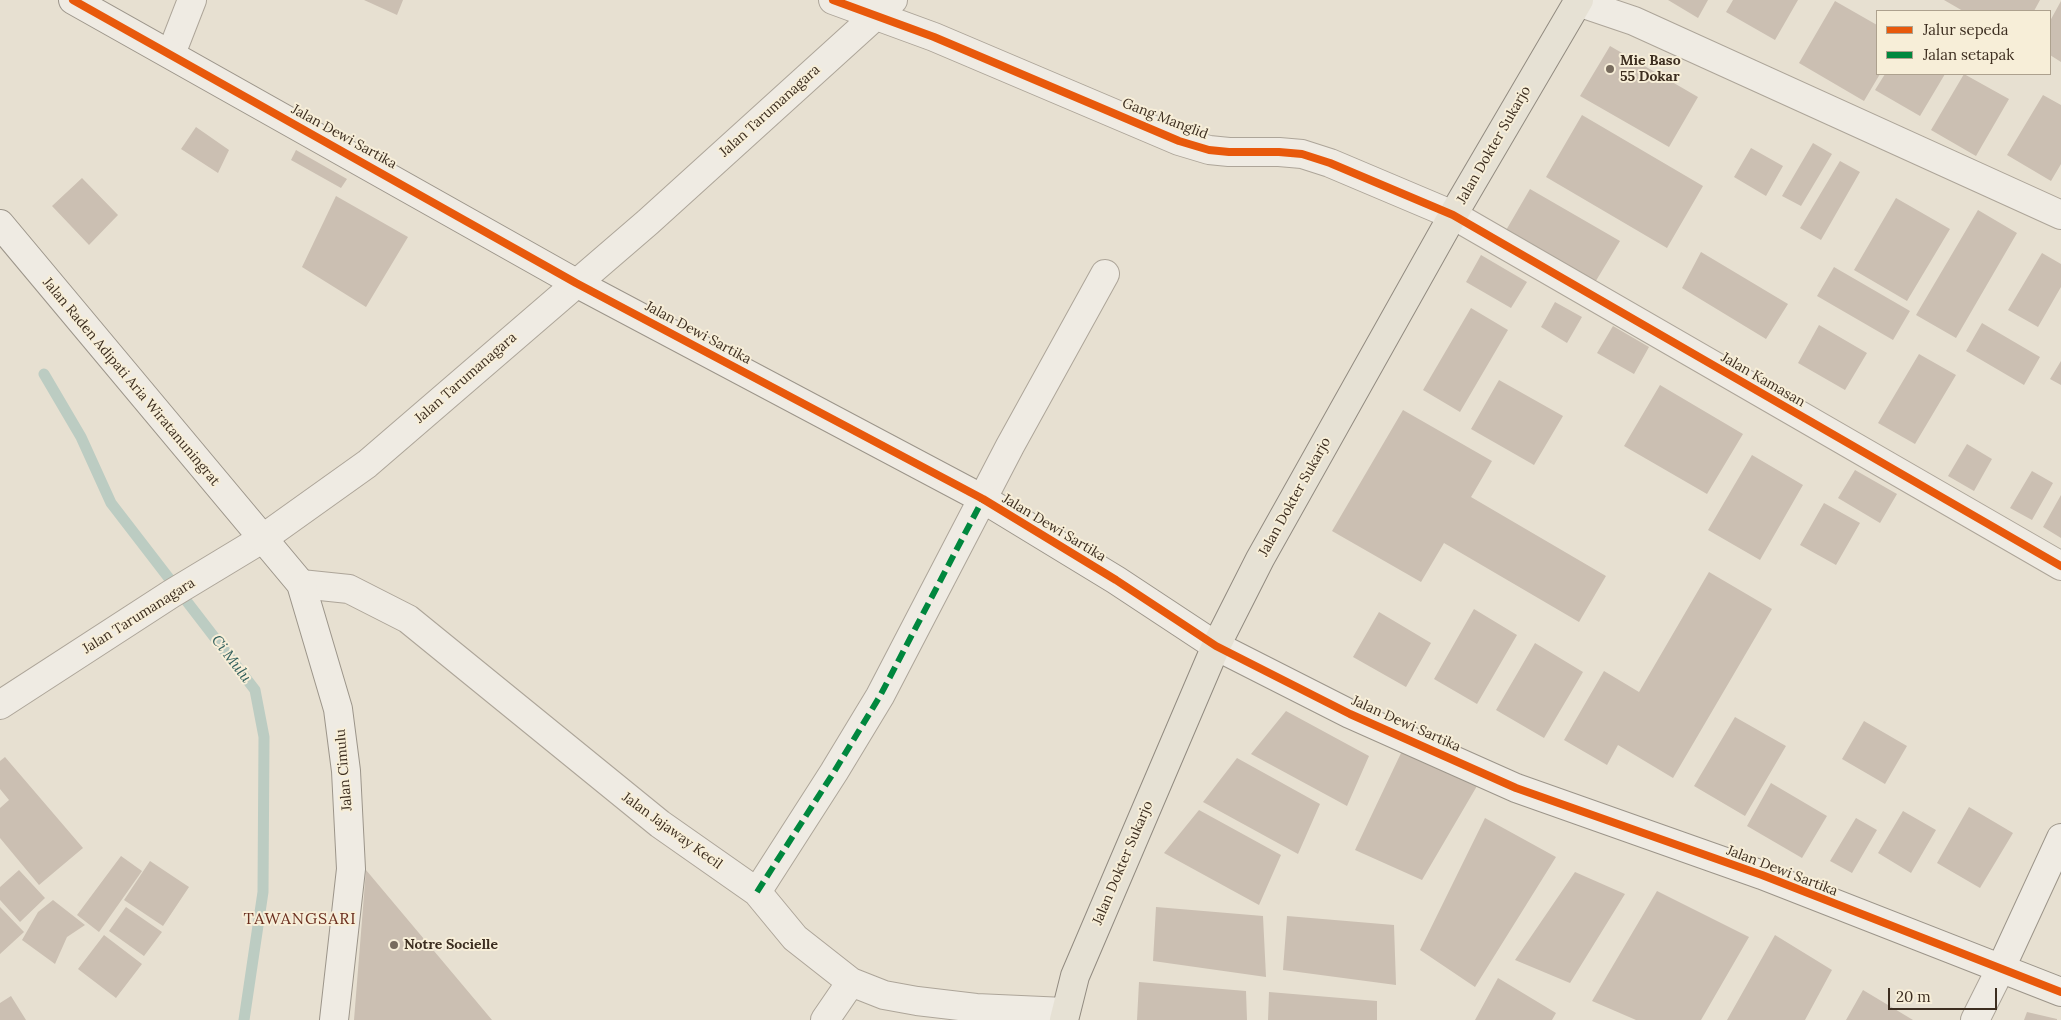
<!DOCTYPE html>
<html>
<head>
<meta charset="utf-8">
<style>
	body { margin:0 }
	#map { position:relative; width:2061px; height:1020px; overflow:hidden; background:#e7e0d1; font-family:Lora,serif }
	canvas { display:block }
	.legend { position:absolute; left:1876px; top:10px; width:175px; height:65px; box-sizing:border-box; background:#f7eed8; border:1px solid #ada18e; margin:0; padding:6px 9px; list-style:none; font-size:15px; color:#3d2e20 }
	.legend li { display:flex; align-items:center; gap:10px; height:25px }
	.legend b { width:25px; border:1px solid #ada18e }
	.scale { position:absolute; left:1888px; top:988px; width:109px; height:22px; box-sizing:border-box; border:2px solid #3d2e20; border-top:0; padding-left:6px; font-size:15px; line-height:18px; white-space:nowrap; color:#3d2e20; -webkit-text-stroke:4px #f7eed8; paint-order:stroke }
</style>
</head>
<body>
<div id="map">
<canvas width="2061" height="1020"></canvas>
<ul class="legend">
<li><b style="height:6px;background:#e8590c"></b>Jalur sepeda</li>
<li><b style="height:6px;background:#00873e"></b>Jalan setapak</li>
</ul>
<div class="scale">20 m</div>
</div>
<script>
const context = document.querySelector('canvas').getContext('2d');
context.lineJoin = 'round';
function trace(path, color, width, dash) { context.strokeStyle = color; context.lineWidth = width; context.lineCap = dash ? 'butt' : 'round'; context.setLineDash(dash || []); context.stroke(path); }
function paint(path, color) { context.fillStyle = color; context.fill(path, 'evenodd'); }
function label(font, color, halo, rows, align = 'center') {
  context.font = font + ' Lora,serif'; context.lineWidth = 4; context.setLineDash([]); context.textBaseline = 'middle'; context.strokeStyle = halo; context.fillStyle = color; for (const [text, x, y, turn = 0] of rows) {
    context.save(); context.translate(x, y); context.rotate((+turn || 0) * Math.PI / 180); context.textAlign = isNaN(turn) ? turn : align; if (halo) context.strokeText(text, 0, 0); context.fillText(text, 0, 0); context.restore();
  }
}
const stream = new Path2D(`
	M44,374L81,437L111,503L255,690L264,737L263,892L244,1020`);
const building = new Path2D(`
	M364,0H403L397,15Z
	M1668,0H1708L1698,18Z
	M1733,0H1798L1775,40L1726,12Z
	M1944,0H2040L2034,11H1963Z
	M1835,1L1877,25V74H1880L1864,101L1799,63Z
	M2061,1V62L2050,55V21Z
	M1610,46L1698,97L1669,147L1580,96Z
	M1885,74H1945L1920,116L1875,90Z
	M1964,74L2009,99L1976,156L1931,130Z
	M2043,95L2061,105V164L2051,181L2007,155Z
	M1582,115L1703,186L1667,248L1546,177Z
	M196,127L229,150L218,173L181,149Z
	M1813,143L1832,154L1801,206L1782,196Z
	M1751,148L1783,166L1766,196L1734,177Z
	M296,150L347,179L341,188L291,160Z
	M1840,161L1860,172L1821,240L1800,228Z
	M82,178L118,215L89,245L52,206Z
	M1530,189L1620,241L1594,284L1505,232Z
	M336,196L408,237L366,307L302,267Z
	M1896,198L1950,229L1907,301L1854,270Z
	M1978,210L2017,233L1956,338L1916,315Z
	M1701,252L1788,304L1766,339L1682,288Z
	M2042,253L2061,264V287L2038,327L2008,310Z
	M1481,255L1527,282L1511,308L1466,282Z
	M1834,267L1910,311L1893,340L1817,296Z
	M1555,302L1582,317L1567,343L1541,327Z
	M1471,308L1508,330L1460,412L1423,390Z
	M1982,323L2040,357L2024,385L1966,351Z
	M1819,325L1867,353L1845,390L1798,363Z
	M1613,326L1649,347L1634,374L1597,353Z
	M1919,354L1956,375L1915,444L1878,423Z
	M2061,361V385L2050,379Z
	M1499,380L1563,416L1534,465L1471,429Z
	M1660,385L1743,434L1707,494L1624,446Z
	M1403,410L1492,461L1471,497L1606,576L1579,622L1444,543L1421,582L1332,531Z
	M1967,444L1992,459L1974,491L1948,476Z
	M1752,455L1803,485L1760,560L1708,530Z
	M1855,470L1897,494L1880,523L1838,498Z
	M2032,471L2053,483L2032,520L2010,508Z
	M2061,495V538L2043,527Z
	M1824,503L1860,523L1836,565L1800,545Z
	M1709,572L1772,609L1673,778L1618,745L1607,765L1564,740L1604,671L1639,692Z
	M1474,609L1517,635L1477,704L1434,679Z
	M1379,612L1431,643L1406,687L1353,657Z
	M1535,643L1583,672L1544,738L1496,710Z
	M1286,711L1369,756L1347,806L1251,754Z
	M1735,717L1786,746L1745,816L1694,786Z
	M1864,721L1907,746L1885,784L1842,759Z
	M1402,751L1477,786L1422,880L1355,850Z
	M5,757L83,848L39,885L0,838V808L9,800L0,789V761Z
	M1237,758L1320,804L1298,854L1203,802Z
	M1771,783L1827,816L1802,858L1747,826Z
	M1969,807L2013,833L1980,888L1937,863Z
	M1199,810L1281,855L1259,905L1164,853Z
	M1903,811L1936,830L1911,873L1878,853Z
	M1485,818L1556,857L1475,987L1420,950Z
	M1856,818L1877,830L1852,873L1830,861Z
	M121,856L142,871L99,932L77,915Z
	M150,861L189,887L163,926L124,900Z
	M19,870L45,898L20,922L0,900V887Z
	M366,870L492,1020H354Z
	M1575,872L1625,894L1570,983L1515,960Z
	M1657,891L1749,937L1701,1020H1636L1592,1001Z
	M53,900L85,925L67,937L55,964L22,940L38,912Z
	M0,907L24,932L0,954Z
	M126,907L162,932L144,956L109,931Z
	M1156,907L1263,916L1266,977L1153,961Z
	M1287,916L1394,925L1396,985L1283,970Z
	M104,935L142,964L116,998L78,969Z
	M1775,935L1832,970L1805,1020H1727Z
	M1498,978L1556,1013L1552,1020H1475Z
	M1139,982L1246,991L1247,1020H1137Z
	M1863,990L1913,1020H1846Z
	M1269,992L1377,1001V1020H1268Z
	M11,996L26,1020H0V1003Z
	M2027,1012L2057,1019V1020H2024Z`);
const street = new Path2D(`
	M833,0L934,37L1179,141L1209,150L1229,152H1279L1302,154L1330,163L1453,215L2061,566
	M1578,2L1634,21L2061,215
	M171,54L192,0
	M301,584L349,589L408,619L660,824L757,892L795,938L851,982L884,995L917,1001L976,1008L1065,1012
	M0,705L171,594L262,539L367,464L648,222L893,0
	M757,892L834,772L880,696L1010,446L1105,274
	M825,1020L851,982
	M1975,1020L2000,970`);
const secondary = new Path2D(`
	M73,0L576,283L983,499L1116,580L1216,646L1350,714L1516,788L1762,875L2061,992
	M0,224L301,584L338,709L346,771L351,869L334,1020
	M2000,970L2061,838`);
const primary = new Path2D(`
	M1064,1020L1075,976L1216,646L1260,559L1453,215L1579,0`);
const quiet = new Path2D(`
	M757,892L834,772L880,696L983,499`);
const cycleway = new Path2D(`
	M73,0L576,283L983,499L1116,580L1216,646L1350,714L1516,788L1762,875L2061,992
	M833,0L934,37L1179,141L1209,150L1229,152H1279L1302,154L1330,163L1453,215L2061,566`);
const markers = [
	[1610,69,5,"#786c5e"],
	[394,945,5,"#786c5e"]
];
const poiNames = [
	["Mie Baso",1620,61],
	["55 Dokar",1620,77],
	["Notre Socielle",404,945]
];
const streetNames = [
	["Jalan Tarumanagara",770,111,-42],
	["Gang Manglid",1165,119,21],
	["Jalan Dewi Sartika",344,137,29],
	["Jalan Dokter Sukarjo",1494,145,-60],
	["Jalan Dewi Sartika",698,333,28],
	["Jalan Tarumanagara",466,378,-41],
	["Jalan Kamasan",1763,380,30],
	["Jalan Raden Adipati Aria Wiratanuningrat",131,382,50],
	["Jalan Dokter Sukarjo",1295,497,-61],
	["Jalan Dewi Sartika",1054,528,31],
	["Jalan Tarumanagara",139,616,-32],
	["Jalan Dewi Sartika",1406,724,24],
	["Jalan Cimulu",344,770,-95],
	["Jalan Jajaway Kecil",672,831,36],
	["Jalan Dokter Sukarjo",1123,863,-67],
	["Jalan Dewi Sartika",1782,871,21]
];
const waterNames = [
	["Ci Mulu",231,659,53]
];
const quarterNames = [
	["TAWANGSARI",300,919]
];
trace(stream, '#bcccc2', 11);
paint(building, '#cbbfb2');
trace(street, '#ada599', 30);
trace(secondary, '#9c958a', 30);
trace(primary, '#928b80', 30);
trace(street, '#efebe3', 28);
trace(secondary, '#efebe3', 28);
trace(primary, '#e6e1d4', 28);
trace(quiet, '#00873e', 6, [12, 6]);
trace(cycleway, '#e8590c', 8);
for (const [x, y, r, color] of markers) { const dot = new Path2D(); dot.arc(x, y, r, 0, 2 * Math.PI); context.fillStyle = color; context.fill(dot); trace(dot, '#f7eed8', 2); }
label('bold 14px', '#3d2e20', '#f7eed8', poiNames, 'left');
label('14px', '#3d2e20', '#f7eed8', streetNames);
label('italic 15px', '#2f5d5a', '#f7eed8', waterNames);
context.letterSpacing = '1px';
label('16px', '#6b2e1e', '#f7eed8', quarterNames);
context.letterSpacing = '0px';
</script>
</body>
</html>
